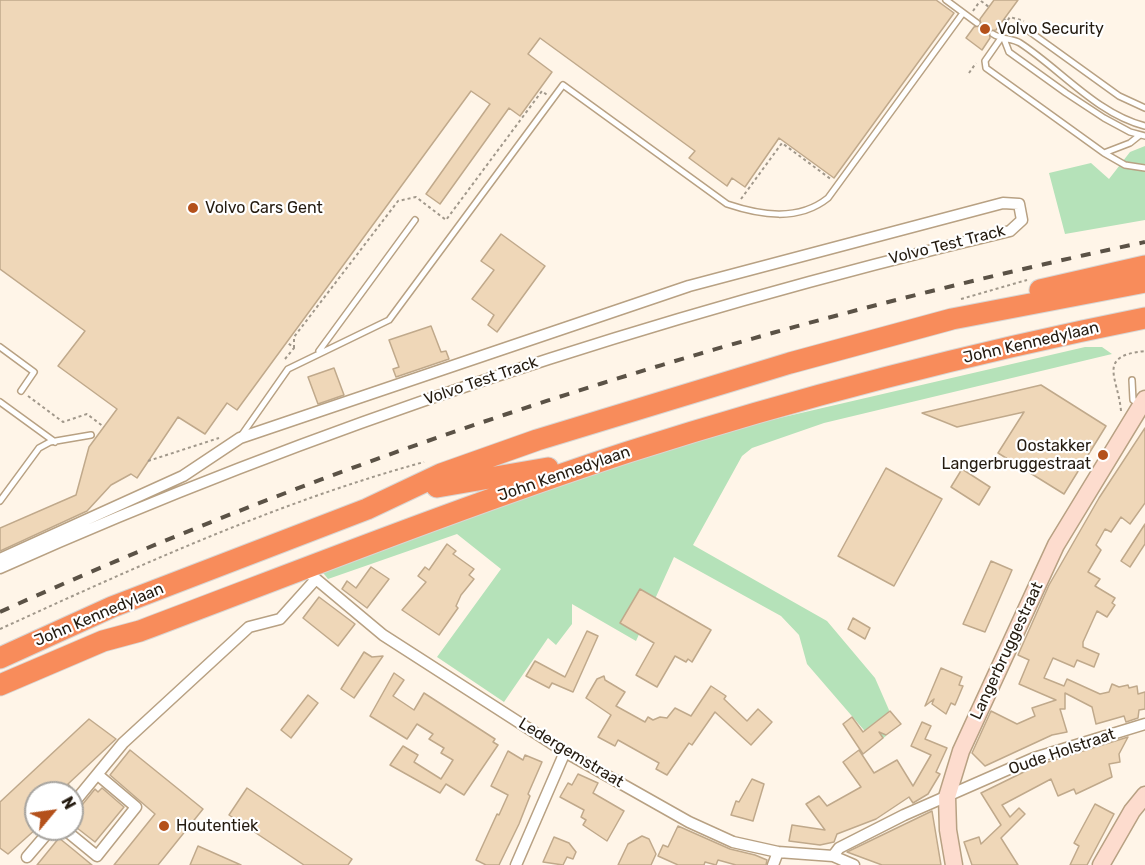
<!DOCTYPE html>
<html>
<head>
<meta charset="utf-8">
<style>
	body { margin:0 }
	#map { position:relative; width:1145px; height:865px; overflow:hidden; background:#fff5e8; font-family:Rubik,sans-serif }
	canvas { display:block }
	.north { position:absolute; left:24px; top:781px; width:60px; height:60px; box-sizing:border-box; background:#fff; border:2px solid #a7a49f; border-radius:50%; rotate:61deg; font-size:16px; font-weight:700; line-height:24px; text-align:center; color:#241b10 }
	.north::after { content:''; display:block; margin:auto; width:21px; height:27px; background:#b4511b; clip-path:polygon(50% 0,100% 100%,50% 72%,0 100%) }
</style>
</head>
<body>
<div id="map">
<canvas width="1145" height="865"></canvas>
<div class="north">N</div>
</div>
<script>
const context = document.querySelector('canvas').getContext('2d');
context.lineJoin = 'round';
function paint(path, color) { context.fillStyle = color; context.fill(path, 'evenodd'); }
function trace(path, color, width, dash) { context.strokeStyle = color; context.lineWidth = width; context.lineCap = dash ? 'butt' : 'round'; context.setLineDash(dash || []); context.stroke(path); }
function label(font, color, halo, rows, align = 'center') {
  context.font = font + ' Rubik,sans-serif'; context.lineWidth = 4.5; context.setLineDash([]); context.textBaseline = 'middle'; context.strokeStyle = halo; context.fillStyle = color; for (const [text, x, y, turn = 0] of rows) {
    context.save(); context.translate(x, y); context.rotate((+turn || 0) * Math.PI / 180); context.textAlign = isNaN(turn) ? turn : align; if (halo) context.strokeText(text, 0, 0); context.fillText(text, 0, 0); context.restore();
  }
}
const green = new Path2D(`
	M1145,146V220L1065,234L1049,173L1091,163L1109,179L1130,152Z
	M1085,347H1102L1112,354L824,423L752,448L742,456L693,545L827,621L875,678L889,710L886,736L876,744L807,664L799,635L781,616L674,557L636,641L572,604V624L556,645L548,638L504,702L437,657L501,569L457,534L328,579L320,569L544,488L745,426Z`);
const building = new Path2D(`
	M0,0H936L954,13L834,178L779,138L745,187L732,178L727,186L689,158L695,151L540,38L528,54L552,72L520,116L509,108L440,204L426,194L490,104L471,91L237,410L227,403L205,434L178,417L137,478L131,474L111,485L87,511L0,551V528L76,495L89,447L117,409L58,366L85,331L0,269Z
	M994,0H1018L996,30L989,31L990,38L982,50L966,38L974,27L981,25L980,19Z
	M501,234L545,266L497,332L488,325L494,315L472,299L494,270L481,261Z
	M431,326L441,352L446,351L449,359L396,377L393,369L399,367L389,340Z
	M334,368L344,395L318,404L308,377Z
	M1041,385L1106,426L1064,494L998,453L1024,412L957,427L922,413Z
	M1145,428V503L1130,524L1121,517L1111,532L1105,529L1096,545L1101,550L1088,572L1100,579L1095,586L1115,598L1112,603L1115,605L1107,617L1097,611L1083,642V647L1099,654L1094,667L1077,660L1074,667L1053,658L1044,678L1064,686L1067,679L1100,694L1109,692L1112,684L1119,687L1128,685L1129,688L1137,686L1138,694L1145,692V709L1139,710L1138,718L1126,722L1124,716L1096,724L1092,707L1065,693V709H1060L1067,732L1052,735L985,766L972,753L991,711L1017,724L1035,716L1032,708L1056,700L1019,684L1029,660L1018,655L1049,585L1099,498Z
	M886,468L942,499L894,586L838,556Z
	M962,469L990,487L979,505L951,487Z
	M1145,524V544L1130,567L1121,561Z
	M447,544L456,551L453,554L474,569L469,575L474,579L461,595L456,606L458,608L439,635L402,610L426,582L418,576L425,567L429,570Z
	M991,561L1012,570L985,632L963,624Z
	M371,567L389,579L367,608L342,589L347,581L356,588Z
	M640,589L711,630L692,662L688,659L686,662L675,656L657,687L636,675L654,643L620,623Z
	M319,597L355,624L338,646L303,618Z
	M853,618L870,628L865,639L848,629Z
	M587,631L598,636L573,692L552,683L549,688L526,676L535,661L565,677Z
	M364,652L372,657L383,656L354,698L341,689Z
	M941,668L962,677L959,685L963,686L955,705L951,703L946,714L932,704L934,699L925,706Z
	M394,673L404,680L393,696L414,710L424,693L495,739L493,742L498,745L464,795L446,784L440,793L390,765L403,746L418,755L414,762L441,779L453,760L441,753L444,748L429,739L433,734L417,724L407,739L370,716Z
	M604,676L605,680L625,692L616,706L645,722L648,717L653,720L660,717L667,718L675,708L691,716L711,686L726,696L724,699L747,721L758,709L772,722L751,745L715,712L692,745L689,743L667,775L656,769L659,763L618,740L615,746L598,737L611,715L586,698L597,679Z
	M308,695L318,703L291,738L281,730Z
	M890,711L901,724L886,735L879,732L883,738L863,754L843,724L852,717L863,732Z
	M89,719L116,739L68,784L74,791L72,793H36V829L8,854L0,848V802Z
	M922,722L931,726L925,739L947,748L936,772L940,774L928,794L913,803L909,797L876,819L837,834L834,842L820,845L789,841L792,825L825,830L806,804L819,796L827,806L861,787L843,762L859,750L874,773L897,760L913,786L931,755L911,746Z
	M1128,737L1119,754L1120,762L1109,764L1112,777L1076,794L1074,789L1058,796L1051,779L1002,805L1010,817L1019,808L1025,814L1001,838L1018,865H972L964,842L979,837L981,844L1001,825L981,793L1038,765Z
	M130,750L203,809L158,865H114L155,814L110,775Z
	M508,751L523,760L525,755L542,762L528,794L530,796L519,824L499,865H486L476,860L497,814L499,815L508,795L491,786Z
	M578,774L598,783L593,793L624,811L607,841L583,825L586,820L581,817L584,810L560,797L568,783L572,785Z
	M752,779L764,784L753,821L731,815L736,801L739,802Z
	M102,788L124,807L95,842L72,824V812L78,810L95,789L98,792Z
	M247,788L352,859L348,865H304L229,815Z
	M1095,804L1114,814L1087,865H1070L1079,846L1074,843Z
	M932,811L941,865H882L847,852Z
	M678,826L730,849L755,855L767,860L766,865H736L718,860L716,865L705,862L704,865H678L658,856L663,845L668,847Z
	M642,836L649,839L656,854L651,865H618L628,844Z
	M554,837L569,843L576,852L573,859L567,857L563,865L543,862Z
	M59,838L75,851L92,865H37Z
	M198,846L241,865H190Z`);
const path = new Path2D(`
	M981,1L989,7
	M973,11L980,1
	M1004,19L1018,32
	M1001,30L1010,17L1024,21
	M969,73L976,63
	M741,199L782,143L832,180
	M961,299L1027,280
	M294,348V337L398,201L416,197L446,220L542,91L547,95
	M285,359L294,348L288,343
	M28,396L63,422L87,414L104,427
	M1121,411C1118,377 1096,356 1145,351
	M148,461L219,438
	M0,629C138,566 278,502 424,462`);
const lane = new Path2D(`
	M946,0L977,23
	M1026,29L1119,96L1145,108
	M993,34C1002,40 1012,38 1020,43C1060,69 1097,114 1145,126
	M1001,38L985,61L986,68L1104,153L1130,143L1140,135
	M1004,39L1009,52L1066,93L1104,118L1130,132L1145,136
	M1104,153L1125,165L1145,168
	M0,347L34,372L21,391
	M319,351L415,220
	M1132,380L1133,400L1140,404
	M0,402L55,442
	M241,436L288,369L389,320L563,85L727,204C760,215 798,222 828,198L963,13
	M0,501L39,448L50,442L91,435`);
const street = new Path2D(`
	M0,559L183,476L240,438L689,286L1003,203L1019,204L1022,220L1010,231C664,313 325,423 0,568
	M310,574L383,635L565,752L689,822L733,842L778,852L833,856L854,865
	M72,805L123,743L249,627L280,619L316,579
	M64,829L97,856L136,807L98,775
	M833,856L839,848L904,815L1034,758L1145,724
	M27,857L51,829
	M516,865L565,752
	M773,865L778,852`);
const secondary = new Path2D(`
	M954,865L948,830L947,797L961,751L1056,545L1145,399
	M1101,865L1132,811L1145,795`);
const highway = new Path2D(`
	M1040,290L1145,266
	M437,487L548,468
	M0,658L112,607L367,509L441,474L537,440L790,363L952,319L1145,282
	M0,685L103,641L140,631C302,570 463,506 628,452C797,398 970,353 1145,318`);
const rail = new Path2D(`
	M0,612C366,446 752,325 1145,242`);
const markers = [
	[985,29,6,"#b4511b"],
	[193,208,6,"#b4511b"],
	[1103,455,6,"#b4511b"],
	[164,826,6,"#b4511b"]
];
const poiNames = [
	["Volvo Security",997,29],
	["Volvo Cars Gent",205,208],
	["Oostakker",1091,446,"right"],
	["Langerbruggestraat",1091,464,"right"],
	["Houtentiek",176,826]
];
const streetNames = [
	["Volvo Test Track",947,245,-14],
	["John Kennedylaan",1031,343,-13],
	["Volvo Test Track",481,381,-19],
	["John Kennedylaan",564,474,-19],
	["John Kennedylaan",99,615,-23],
	["Langerbruggestraat",1007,651,-65],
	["Oude Holstraat",1062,752,-19],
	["Ledergemstraat",571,753,31]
];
paint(green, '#b5e2b9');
paint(building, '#efd7b8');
trace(building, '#c0a98b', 1.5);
trace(lane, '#b8a183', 8);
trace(street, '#b8a183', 13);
trace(secondary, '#b8a183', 19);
trace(highway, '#d8d6d4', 23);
trace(path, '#a1988b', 2, [3, 3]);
trace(lane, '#fff', 5);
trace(street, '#fff', 10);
trace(secondary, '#fddcce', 16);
trace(highway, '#f88c5b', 21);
trace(rail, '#5b5246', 4, [10, 10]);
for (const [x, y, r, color] of markers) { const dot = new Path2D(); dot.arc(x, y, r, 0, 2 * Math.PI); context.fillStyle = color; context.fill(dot); trace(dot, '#fff', 2); }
label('16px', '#241b10', '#fff', poiNames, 'left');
label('16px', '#241b10', '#fff', streetNames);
</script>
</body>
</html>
